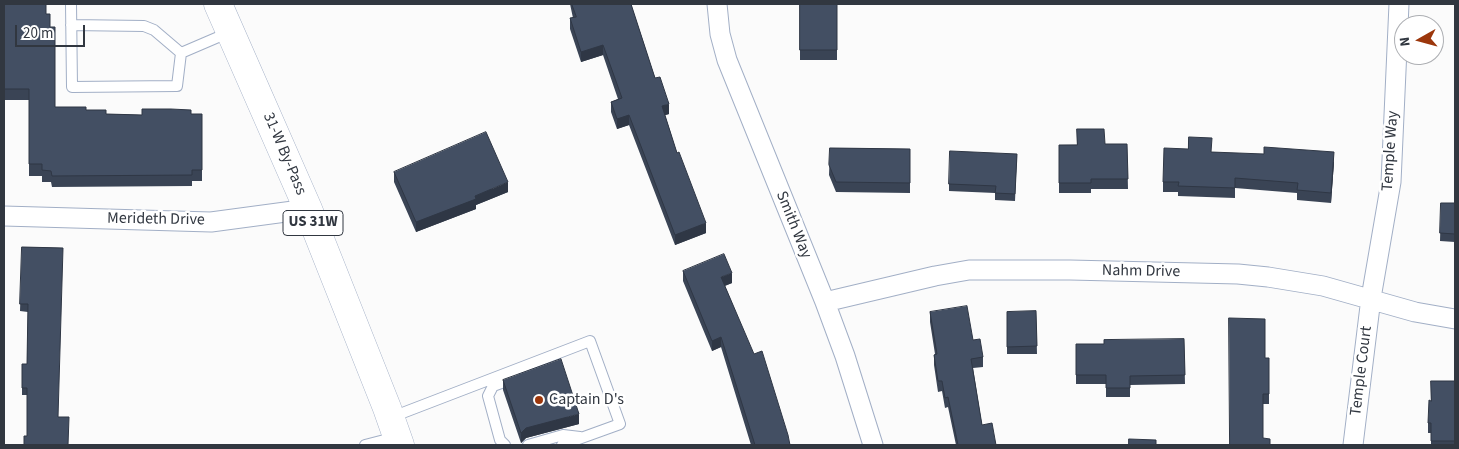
<!DOCTYPE html>
<html>
<head>
<meta charset="utf-8">
<style>
	body { margin:0 }
	#map { position:relative; width:1459px; height:449px; overflow:hidden; background:#fbfbfb; font-family:"Source Sans 3",sans-serif }
	canvas { display:block }
	.frame { position:absolute; inset:0; border:5px solid #313740; pointer-events:none }
	.north { position:absolute; left:1394px; top:15px; width:50px; height:50px; box-sizing:border-box; background:#fff; border:1px solid #adafb3; border-radius:50%; rotate:263deg; font-size:14px; font-weight:700; line-height:20px; text-align:center; color:#313740 }
	.north::after { content:''; display:block; margin:auto; width:18px; height:22px; background:#9c370c; clip-path:polygon(50% 0,100% 100%,50% 72%,0 100%) }
	.scale { position:absolute; left:15px; top:25px; width:70px; height:22px; box-sizing:border-box; border:2px solid #313740; border-top:0; padding-left:6px; font-size:15px; line-height:18px; white-space:nowrap; color:#313740; -webkit-text-stroke:4px #fff; paint-order:stroke }
</style>
</head>
<body>
<div id="map">
<canvas width="1459" height="449"></canvas>
<div class="frame"></div>
<div class="north">N</div>
<div class="scale">20 m</div>
</div>
<script>
const context = document.querySelector('canvas').getContext('2d');
context.lineJoin = 'round';
function trace(path, color, width, dash) { context.strokeStyle = color; context.lineWidth = width; context.lineCap = dash ? 'butt' : 'round'; context.setLineDash(dash || []); context.stroke(path); }
function paint(path, color) { context.fillStyle = color; context.fill(path, 'evenodd'); }
function label(font, color, halo, rows, align = 'center') {
  context.font = font + ' "Source Sans 3",sans-serif'; context.lineWidth = 5; context.setLineDash([]); context.textBaseline = 'middle'; context.strokeStyle = halo; context.fillStyle = color; for (const [text, x, y, turn = 0] of rows) {
    context.save(); context.translate(x, y); context.rotate((+turn || 0) * Math.PI / 180); context.textAlign = isNaN(turn) ? turn : align; if (halo) context.strokeText(text, 0, 0); context.fillText(text, 0, 0); context.restore();
  }
}
const lane = new Path2D(`
	M71,4L72,87L177,86L181,53L230,32
	M71,25L144,26L154,30L181,53
	M392,417L590,341L620,424L562,445
	M365,445L396,437
	M505,445L500,440L488,396L493,386L515,378
	M528,445L563,435L580,437`);
const street = new Path2D(`
	M717,4L720,34L727,60L825,302L845,356L873,445
	M4,216L211,222L308,209
	M825,302L935,276L969,270H1070L1238,274L1268,277L1323,286L1415,312L1455,319
	M1353,445L1371,298L1391,182L1399,4`);
const primary = new Path2D(`
	M218,4L308,209L387,408L400,445`);
const wall = new Path2D(`
	M4,4L46,14L50,27L55,107L86,110L106,114L142,115L202,114V181H192V186L52,187L51,182H42V176H29V100H4Z
	M570,4H631L655,78L669,114L665,115L677,153L706,233L675,245L629,125L617,129L611,112V102L618,99L603,55L581,62L570,29V18H573Z
	M791,4H837V60H800V5H791Z
	M1127,144L1128,189H1091V193H1059V145Z
	M830,148L910,149V193L836,192L829,175Z
	M1211,152L1334,162L1331,203L1297,200V193L1235,188V198L1178,196V192H1163V182Z
	M1017,154L1015,201L995,200V193L949,191V184Z
	M394,172L508,192L476,205V209L416,232L394,182Z
	M1441,203H1455V242L1440,241Z
	M22,247L63,248L27,436V395H22V364H27L28,312L20,311Z
	M683,271L732,283L725,286L790,445H751L721,347L712,351L683,281Z
	M1036,311L1037,354H1007V312Z
	M930,312L973,340L983,357V367L973,368L982,425L996,445H956L948,407L945,408L942,391L938,392L934,365V355L935,354L930,322Z
	M1184,339L1185,384L1130,385V397H1106V384H1076V344H1104Z
	M1265,358H1269V404H1263V438L1229,445Z
	M503,380L579,424L526,438L521,443L503,390Z
	M1455,381V445H1431V433H1428V423L1431,401Z`);
const shadedWall = new Path2D(`
	M603,45V55L581,62V52Z
	M669,104V114L662,116V106Z
	M629,115V125L617,129V119Z
	M1334,152V162L1331,203V193Z
	M508,182V192L476,205V209L416,232V222Z
	M706,223V233L675,245V235Z
	M732,273V283L721,287V277Z
	M721,337V347L712,351V341Z
	M579,414V424L526,438L521,443V433L526,428Z`);
const building = new Path2D(`
	M4,4H46V14H50V27H55V107H86V110H106V114L142,115V109H171L191,110V114H202V170H192V175L52,176L51,171L42,170V164H29V89H4Z
	M572,4H631L655,78L660,77L669,104L662,106L677,153L679,152L706,223L675,235L629,115L617,119L611,102L622,98L603,45L581,52L570,18L576,17Z
	M800,4H837V50H800Z
	M1077,129H1104L1105,144H1127L1128,179H1091V183H1059V145H1077Z
	M486,132L508,182L475,196L476,199L416,222L394,172Z
	M1189,137L1212,138L1211,152L1264,154V147L1334,152L1331,193L1297,190L1298,183L1235,178V188L1178,186L1179,182H1163L1164,148L1188,149Z
	M830,148L910,149V183L836,182L829,165Z
	M950,151L1017,154L1015,194L995,193L996,186L949,184Z
	M1441,203H1455V234L1440,233Z
	M22,247L63,248L58,417H69L68,445H24V436H27V388H22V364H27L28,304H20Z
	M724,254L732,273L721,277L754,354L762,351L788,435L790,445H755L721,337L712,341L683,271Z
	M967,306L973,340L980,339L983,357L971,359L982,425L992,423L996,445H958L948,397L945,398L942,381H938L934,355L937,354L930,312Z
	M1036,311L1037,346L1007,347V312Z
	M1229,318L1265,319V358H1269V394H1263V438L1270,439V445H1230Z
	M1184,339L1185,375L1130,376V388H1106V375H1076V344H1104V340Z
	M561,359L579,414L526,428L521,433L503,380Z
	M1431,381H1455V441H1431V423H1428L1429,400L1431,401Z
	M1129,439L1156,440V445H1129Z`);
const markers = [
	[539,400,5,"#9c370c"]
];
const shields = [
	[313,223,60]
];
const shieldNames = [
	["US 31W",313,223]
];
const streetNames = [
	["Temple Way",1391,151,-86],
	["31-W By-Pass",284,154,67],
	["Merideth Drive",156,220,1],
	["Smith Way",793,225,68],
	["Nahm Drive",1141,272,1],
	["Temple Court",1362,371,-83]
];
const poiNames = [
	["Captain D's",549,400]
];
trace(lane, '#a2afc6', 12);
trace(street, '#a2afc6', 21);
trace(primary, '#a2afc6', 29);
trace(lane, '#fff', 10);
trace(street, '#fff', 19);
trace(primary, '#fff', 28);
paint(wall, '#3a4455');
paint(shadedWall, '#2f3745');
paint(building, '#434f63');
trace(building, '#2f3745', 1);
for (const [x, y, r, color] of markers) { const dot = new Path2D(); dot.arc(x, y, r, 0, 2 * Math.PI); context.fillStyle = color; context.fill(dot); trace(dot, '#fff', 2); }
for (const [x, y, w] of shields) { const box = new Path2D(); box.roundRect(x - w / 2, y - 12.5, w, 25, 4); context.fillStyle = '#fff'; context.fill(box); trace(box, '#313740', 1); }
label('bold 15px', '#313740', null, shieldNames);
label('16px', '#313740', '#fff', streetNames);
label('16px', '#313740', '#fff', poiNames, 'left');
</script>
</body>
</html>
